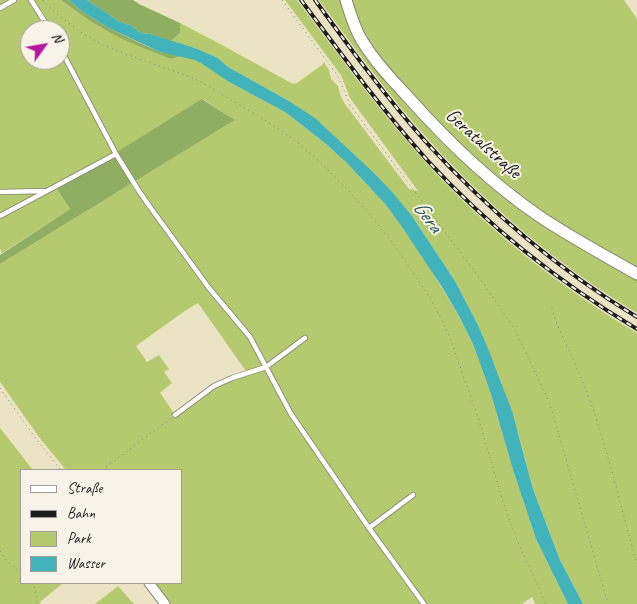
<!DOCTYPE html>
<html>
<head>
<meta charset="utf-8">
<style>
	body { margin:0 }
	#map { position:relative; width:637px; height:604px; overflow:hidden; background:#eae4c5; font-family:Caveat,sans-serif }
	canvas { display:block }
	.legend { position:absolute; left:20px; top:469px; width:162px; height:115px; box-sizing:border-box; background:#f7f3e8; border:1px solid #9f9d96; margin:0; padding:6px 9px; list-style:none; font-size:15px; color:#1c1c1c }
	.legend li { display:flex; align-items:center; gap:10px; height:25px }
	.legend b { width:25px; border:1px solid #9f9d96 }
	.north { position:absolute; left:20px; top:20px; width:50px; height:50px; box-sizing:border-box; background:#f7f3e8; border:1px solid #9f9d96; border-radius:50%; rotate:58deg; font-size:14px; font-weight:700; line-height:20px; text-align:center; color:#1c1c1c }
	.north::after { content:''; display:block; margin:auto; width:18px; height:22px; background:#b5179e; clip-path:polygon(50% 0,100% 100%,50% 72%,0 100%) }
</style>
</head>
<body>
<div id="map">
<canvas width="637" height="604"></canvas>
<ul class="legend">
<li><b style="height:6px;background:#fff"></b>Straße</li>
<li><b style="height:6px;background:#1c1c1c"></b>Bahn</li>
<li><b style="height:14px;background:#b5ca6e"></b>Park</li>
<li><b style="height:14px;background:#42b2bb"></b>Wasser</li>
</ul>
<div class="north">N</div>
</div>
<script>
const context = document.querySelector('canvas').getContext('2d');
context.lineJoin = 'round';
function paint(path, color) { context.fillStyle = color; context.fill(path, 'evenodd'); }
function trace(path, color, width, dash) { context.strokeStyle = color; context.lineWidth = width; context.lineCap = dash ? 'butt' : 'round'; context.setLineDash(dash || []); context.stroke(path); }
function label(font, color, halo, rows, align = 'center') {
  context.font = font + ' Caveat,sans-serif'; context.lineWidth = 4; context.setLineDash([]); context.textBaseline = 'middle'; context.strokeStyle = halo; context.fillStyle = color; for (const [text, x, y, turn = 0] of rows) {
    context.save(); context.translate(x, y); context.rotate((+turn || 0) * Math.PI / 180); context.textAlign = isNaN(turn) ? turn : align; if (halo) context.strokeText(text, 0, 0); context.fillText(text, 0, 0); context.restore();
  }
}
const green = new Path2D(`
	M0,0H61L76,11L101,28L145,48L171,59L181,56L196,60L215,71L229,82L285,112L325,143L347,163L386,205L402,227L423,257L459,316L473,344L491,394L513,470L536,539L568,604H535L532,597L522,604H169L153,583H181V470H66L39,437L0,382V264L235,120L203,99L57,189L70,209L2,253L0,249ZM30,30H60V60H30ZM198,303L248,374L232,379L215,388L176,416L160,393L172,383L164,372L169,369L159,355L147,362L136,346L186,310Z
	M285,0H297C335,50 371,100 412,147C476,221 553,283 637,333V604H583L560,560L533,489L519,436L501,382L478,325L455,281L412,216L374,173L314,118L289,101L228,67L218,58L195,48L171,41L180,33V23L222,45L293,84L297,83L322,65L324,62L329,70L331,79L338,86L341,97L345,104L409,189L418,191L350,98L341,75Z
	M319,0H342L347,19L444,143L464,163L489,184L637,279V313C559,266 488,206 427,138C388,95 354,47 319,0Z
	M350,0H624L637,19V269L540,212L471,157L401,85L364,36Z
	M0,428L33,470H21V583H63L40,602L41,604H0Z
	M118,586L134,604H95Z`);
const forest = new Path2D(`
	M61,0H69L83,12L109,28L142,44L160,52L181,56L171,59C148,50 122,40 100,27C86,19 74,9 61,0Z
	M87,0H133L139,4L180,23V33L171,41L150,34L141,33L130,25L120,22Z
	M202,99L235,120L0,264V255L70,209L57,189Z`);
const water = new Path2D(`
	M69,0H87L120,22L130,25L141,33L150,34L195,48L218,58L228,67L289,101L315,118L374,173L393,193L412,216L455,281L478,325L489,351L512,411L533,489L560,560L583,604H568L536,539L513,470L491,394L473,344L459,316L442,287L402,227L386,205L347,163L325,143L285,112L229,82L201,63L195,60L160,52L109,28L83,12Z`);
const path = new Path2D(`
	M43,0L53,11L79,31L101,44L128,55L188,76L203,83L273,125L298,143L322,164L346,188L364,208L393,243L428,295L439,314L450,338L478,417L503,502L517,540L546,604
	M282,0L338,76L350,105L478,276L514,328L550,404L608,604
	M552,308C558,332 572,354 581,378C585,387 589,397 592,406C610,458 622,512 637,564
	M0,388L36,439L61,470
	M102,470L171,418
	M0,551L5,559L21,574
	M31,583C37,588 36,596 37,604`);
const lane = new Path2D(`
	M31,0L50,30
	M0,8L14,0
	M60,48L116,154L137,188L150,207L209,288L250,337L291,414L369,528L424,604
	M0,192L44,191
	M0,216L116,154
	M175,415L214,386L232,378L266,367L305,338
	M369,528L413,495`);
const street = new Path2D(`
	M149,583L165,604`);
const secondary = new Path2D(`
	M346,0C350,13 354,27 361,39C374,61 392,80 409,98C448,142 491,183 539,216C570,237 604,255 637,274`);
const rail = new Path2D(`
	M301,0C342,55 382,110 428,161C489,227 560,283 637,329
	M315,0C350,48 385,96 425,141C487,209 557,269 637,317`);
const streetNames = [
	["Geratalstraße",483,144,42]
];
const waterNames = [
	["Gera",427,217,53]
];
paint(green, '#b5ca6e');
paint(forest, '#90ae61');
paint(water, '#42b2bb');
trace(lane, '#838070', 6);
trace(street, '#838070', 11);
trace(secondary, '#838070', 13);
trace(path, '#838070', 1, [1, 4]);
trace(lane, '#fff', 4.5);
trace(street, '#fff', 9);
trace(secondary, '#fff', 11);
trace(rail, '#1c1c1c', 4);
trace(rail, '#f7f3e8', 2, [5.5]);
label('20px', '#1c1c1c', '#f7f3e8', streetNames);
label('italic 21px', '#2b585c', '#f7f3e8', waterNames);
</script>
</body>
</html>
